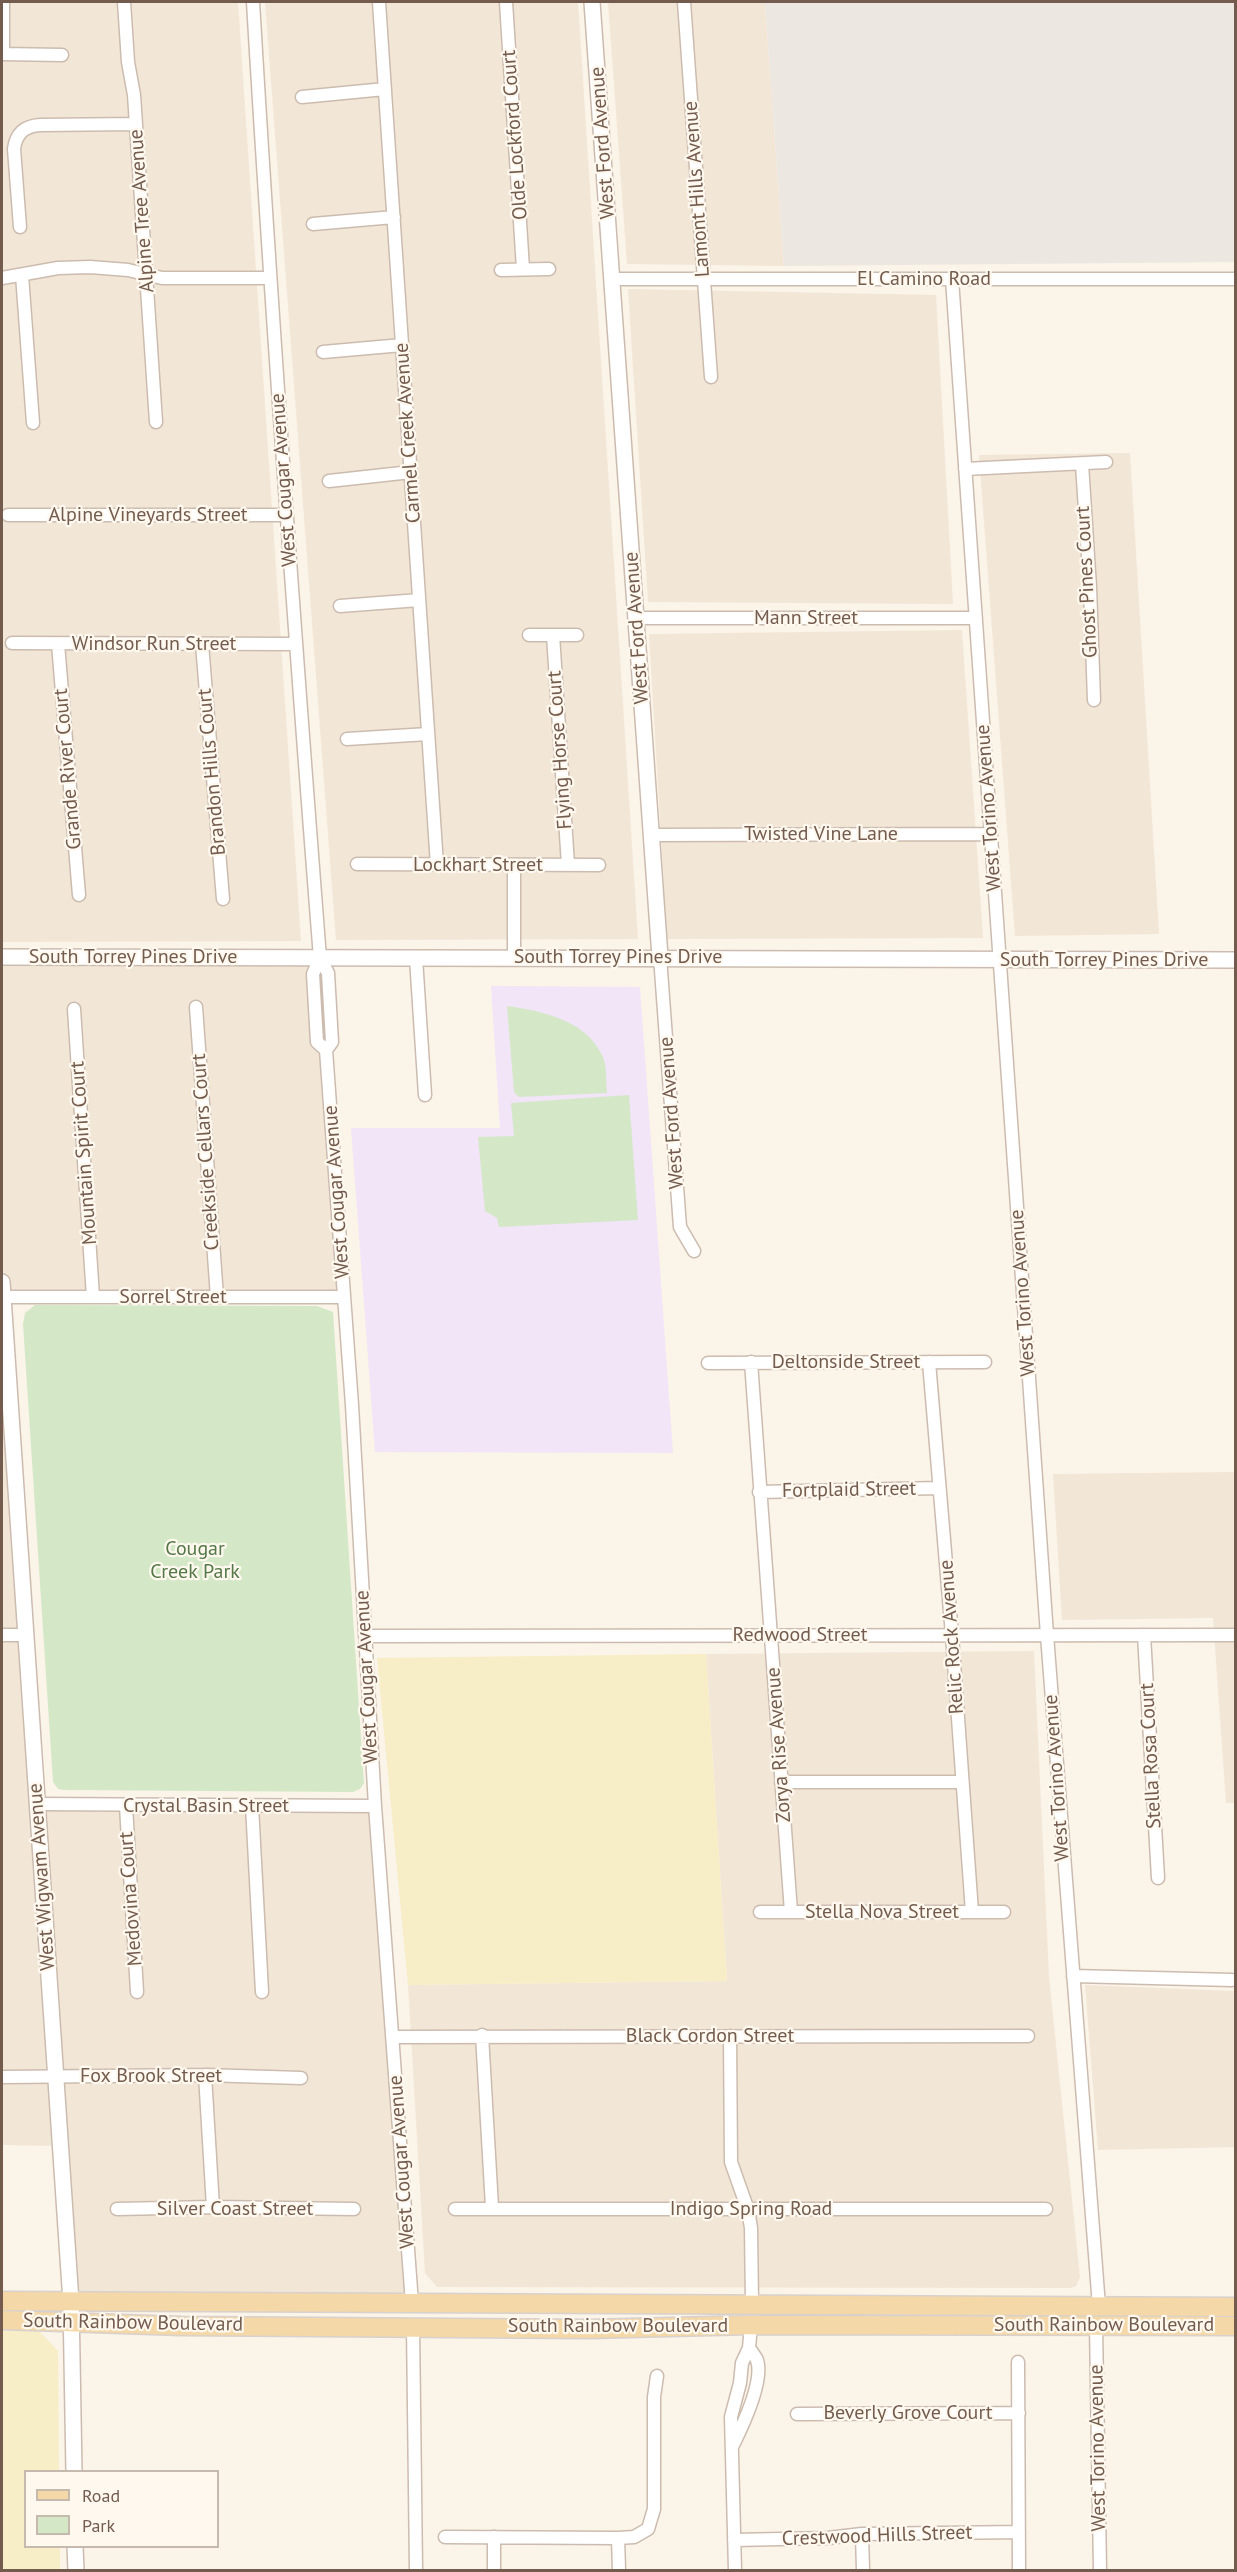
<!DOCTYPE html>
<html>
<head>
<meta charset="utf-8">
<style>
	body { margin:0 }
	#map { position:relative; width:1237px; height:2572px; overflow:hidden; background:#fbf4e9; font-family:"PT Sans",sans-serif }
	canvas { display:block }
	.frame { position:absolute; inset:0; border:3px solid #735c4e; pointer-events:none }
	.legend { position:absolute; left:24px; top:2470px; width:195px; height:78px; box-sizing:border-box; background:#fef8ef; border:2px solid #c6baaf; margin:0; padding:8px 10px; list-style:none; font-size:18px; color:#735c4e }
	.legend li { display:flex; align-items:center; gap:12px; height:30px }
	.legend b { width:30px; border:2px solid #c6baaf }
</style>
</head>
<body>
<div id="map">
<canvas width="1237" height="2572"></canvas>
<div class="frame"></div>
<ul class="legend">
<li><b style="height:8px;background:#f4d8a7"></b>Road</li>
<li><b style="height:16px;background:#d4e8c8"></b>Park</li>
</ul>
</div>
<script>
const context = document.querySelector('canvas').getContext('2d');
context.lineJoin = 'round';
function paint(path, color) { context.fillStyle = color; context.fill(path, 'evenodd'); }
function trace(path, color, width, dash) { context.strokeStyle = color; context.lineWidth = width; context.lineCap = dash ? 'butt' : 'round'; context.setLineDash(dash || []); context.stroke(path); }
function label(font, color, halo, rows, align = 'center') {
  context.font = font + ' "PT Sans",sans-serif'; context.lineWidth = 4.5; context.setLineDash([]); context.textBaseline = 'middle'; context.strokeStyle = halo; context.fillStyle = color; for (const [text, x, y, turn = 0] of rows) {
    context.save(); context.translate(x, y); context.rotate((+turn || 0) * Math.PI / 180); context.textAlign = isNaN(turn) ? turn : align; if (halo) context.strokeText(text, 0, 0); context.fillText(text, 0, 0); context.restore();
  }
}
const residential = new Path2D(`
	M2,2H238L301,941L2,942Z
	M265,2H578L638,939L336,940Z
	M608,2H765L784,266L627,264Z
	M628,289L936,295L953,604L648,602Z
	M1130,453L1159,934L1015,936L979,455Z
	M962,630L983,938L667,939L649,634Z
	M2,957L320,958L344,1297H3L37,1804L375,1806L412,2303L71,2302L60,2146L2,2145Z
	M1235,1472V1803H1226L1213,1618L1062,1620L1053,1474Z
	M1034,1651L1049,1977L1080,2277L1076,2286L1070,2288L437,2287L425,2273L408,1985L727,1981L706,1654Z
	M1085,1985L1235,1991V2147L1098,2150Z`);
const industrial = new Path2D(`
	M765,2H1235V262L784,266Z`);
const education = new Path2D(`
	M491,986L640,987L673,1453L375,1452L351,1128H500Z`);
const green = new Path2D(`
	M507,1006C543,1011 590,1021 604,1060C607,1070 606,1082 607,1093L519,1097L514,1092Z
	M629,1095L638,1220L499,1227L497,1218L485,1211L478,1137L514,1136L511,1103Z
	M35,1305L317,1306L333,1312L364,1783L360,1789L353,1792L65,1790L58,1789L53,1782L23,1324L25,1313Z`);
const sand = new Path2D(`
	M706,1654L727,1981L408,1985L377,1658Z
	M2,2331H39L58,2351L59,2471L26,2472V2546L60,2547V2570H2Z`);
const minor = new Path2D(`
	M124,2L128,62L134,95L156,422
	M253,2C272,321 295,639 320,958L328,973L332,1042L326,1050L352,1405L375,1806L412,2303
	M379,2L437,865
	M506,2L523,269
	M684,2L711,377
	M2,54L62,55
	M3,54V2
	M302,97L385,89
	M313,224L394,217
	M20,227L14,149C16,133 25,126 40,125L136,124
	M501,270L549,269
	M22,275L33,423
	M2,278L58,268L90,267L128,270L162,278H269
	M613,279H1236
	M952,279L1047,1635L1099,2306
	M323,352L402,345
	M1082,464L1090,587L1094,700
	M965,469L1106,462
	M329,481L411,472
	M8,515H287
	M340,606L419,600
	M636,618H976
	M529,635H577
	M553,635L568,865
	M12,643L295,644
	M58,644L79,895
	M202,644L223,899
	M347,739L428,734
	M651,835L991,834
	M357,864L599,865
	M514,865V957
	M660,957L680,1227L694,1251
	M320,958L313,974L317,1042L326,1050
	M416,958L425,1095
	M196,1007L217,1297
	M74,1009L93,1297
	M2,1297H344
	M751,1362L791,1912
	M929,1362L952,1635L972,1912
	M708,1363L985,1362
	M759,1492L939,1488
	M2,1635H25
	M1144,1635L1158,1878
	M365,1636L1236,1635
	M781,1782H962
	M37,1804L375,1806
	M126,1806L137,1992
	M252,1806L262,1992
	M760,1912H1004
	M1073,1976L1232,1980
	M482,2035L492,2207
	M730,2036L731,2162L748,2210L751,2228L752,2304
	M392,2037L1028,2036
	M205,2075L213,2207
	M2,2077L205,2075L301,2078
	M117,2209L213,2207L354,2209
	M455,2209H1046
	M1096,2325L1100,2570
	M413,2326L416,2570
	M1018,2362L1019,2570
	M797,2414L1019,2413
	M733,2445C742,2427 764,2381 757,2360C755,2356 752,2352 749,2348
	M862,2534L863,2570
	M445,2537L618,2538L634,2537L648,2529L654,2509V2397L657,2376
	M494,2537V2570
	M618,2538L619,2570
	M734,2540L828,2538L862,2534L1019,2532
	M735,2570L731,2417L740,2383L742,2363L749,2348L751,2325`);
const tertiary = new Path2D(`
	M592,2L660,957
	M2,957L1236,960
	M2,1282L71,2302L74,2472
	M75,2546L76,2570`);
const primary = new Path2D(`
	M2,2301L1236,2307
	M2,2320L182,2326L589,2329L751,2325L1236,2326`);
const streetNames = [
	["Olde Lockford Court",515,135,-94],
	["West Ford Avenue",603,143,-94],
	["Lamont Hills Avenue",697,189,-94],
	["Alpine Tree Avenue",142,211,-94],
	["El Camino Road",924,279],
	["Carmel Creek Avenue",408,433,-94],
	["West Cougar Avenue",284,480,-94],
	["Alpine Vineyards Street",148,515],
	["Ghost Pines Court",1087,582,-93],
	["Mann Street",806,618],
	["West Ford Avenue",637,628,-94],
	["Windsor Run Street",154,644],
	["Flying Horse Court",560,750,-94],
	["Grande River Court",68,769,-95],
	["Brandon Hills Court",212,772,-95],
	["West Torino Avenue",989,808,-94],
	["Twisted Vine Lane",821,834],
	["Lockhart Street",478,865],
	["South Torrey Pines Drive",133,957],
	["South Torrey Pines Drive",618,957],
	["South Torrey Pines Drive",1104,960],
	["West Ford Avenue",672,1113,-94],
	["Creekside Cellars Court",206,1152,-94],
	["Mountain Spirit Court",84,1153,-94],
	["West Cougar Avenue",337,1192,-94],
	["West Torino Avenue",1023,1293,-94],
	["Sorrel Street",173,1297],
	["Deltonside Street",846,1362],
	["Fortplaid Street",849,1490,-1],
	["Redwood Street",800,1635],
	["Relic Rock Avenue",952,1637,-94],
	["West Cougar Avenue",367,1677,-93],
	["Zorya Rise Avenue",779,1745,-94],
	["Stella Rosa Court",1151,1756,-93],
	["West Torino Avenue",1057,1778,-94],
	["Crystal Basin Street",206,1806],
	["West Wigwam Avenue",42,1877,-94],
	["Medovina Court",131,1899,-94],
	["Stella Nova Street",882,1912],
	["Black Cordon Street",710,2036],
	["Fox Brook Street",151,2076],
	["West Cougar Avenue",402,2162,-94],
	["Silver Coast Street",235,2209],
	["Indigo Spring Road",751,2209],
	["South Rainbow Boulevard",133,2323,1],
	["South Rainbow Boulevard",1104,2325],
	["South Rainbow Boulevard",618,2326],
	["Beverly Grove Court",908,2413],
	["West Torino Avenue",1098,2448,-91],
	["Crestwood Hills Street",877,2536,-2]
];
const parkNames = [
	["Cougar",195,1549],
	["Creek Park",195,1572]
];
paint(residential, '#f2e6d7');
paint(industrial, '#ece7e1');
paint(education, '#f1e5f7');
paint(green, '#d4e8c8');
paint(sand, '#f7edc6');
trace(minor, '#ccbcaf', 15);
trace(tertiary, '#ccbcaf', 18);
trace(primary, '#d8d1cd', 21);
trace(minor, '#fff', 12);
trace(tertiary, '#fff', 15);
trace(primary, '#f4d8a7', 18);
label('20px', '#735c4e', '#fef8ef', streetNames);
label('20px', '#547847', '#fef8ef', parkNames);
</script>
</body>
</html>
